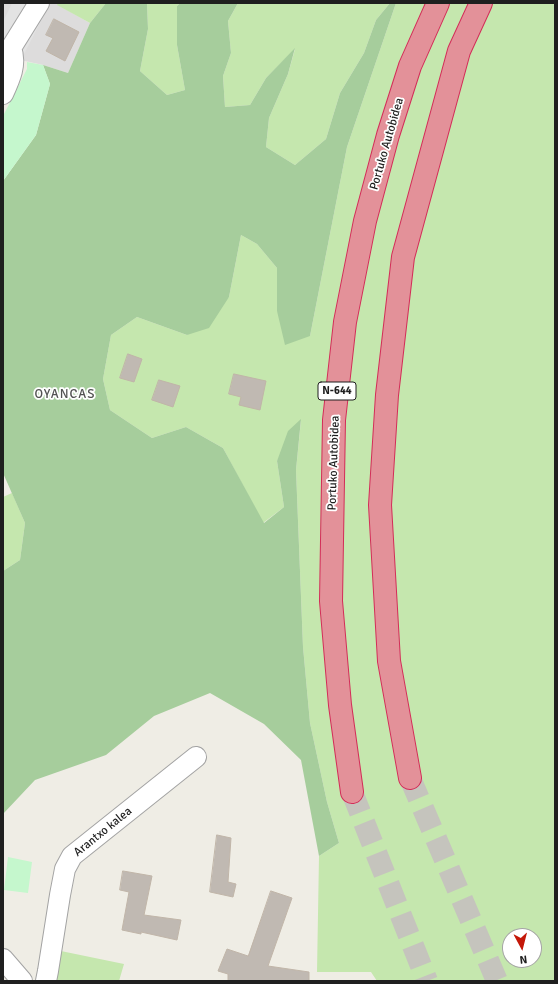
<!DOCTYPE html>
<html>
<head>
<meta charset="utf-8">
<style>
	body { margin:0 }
	#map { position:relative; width:558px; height:984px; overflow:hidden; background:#efede5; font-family:Signika,sans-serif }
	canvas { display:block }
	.frame { position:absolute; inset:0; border:4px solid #1f1f1f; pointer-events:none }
	.north { position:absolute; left:502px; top:928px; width:40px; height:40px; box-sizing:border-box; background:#fff; border:1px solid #a5a5a5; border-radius:50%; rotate:173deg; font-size:11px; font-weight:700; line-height:16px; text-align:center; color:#1f1f1f }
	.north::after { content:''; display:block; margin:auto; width:14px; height:18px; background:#c41809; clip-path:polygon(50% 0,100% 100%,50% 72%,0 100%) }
</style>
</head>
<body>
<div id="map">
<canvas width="558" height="984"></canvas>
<div class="frame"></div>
<div class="north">N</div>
</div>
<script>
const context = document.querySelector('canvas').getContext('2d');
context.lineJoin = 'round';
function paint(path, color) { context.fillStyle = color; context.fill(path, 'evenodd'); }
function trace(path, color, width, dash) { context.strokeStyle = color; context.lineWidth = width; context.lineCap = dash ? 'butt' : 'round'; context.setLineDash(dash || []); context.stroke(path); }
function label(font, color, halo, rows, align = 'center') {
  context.font = font + ' Signika,sans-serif'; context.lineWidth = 3.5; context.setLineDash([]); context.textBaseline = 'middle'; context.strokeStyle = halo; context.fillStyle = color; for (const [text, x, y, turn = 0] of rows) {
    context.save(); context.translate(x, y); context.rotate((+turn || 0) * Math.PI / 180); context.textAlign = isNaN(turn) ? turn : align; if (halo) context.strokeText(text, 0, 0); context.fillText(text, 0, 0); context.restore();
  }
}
const residential = new Path2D(`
	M3,3H58V5L90,23L68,73L43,65L3,56Z`);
const grass = new Path2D(`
	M58,3H106L90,23L57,5Z
	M147,3H180L177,6V45L185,90L167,95L140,71L148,29Z
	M238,3H390L376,20L364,53L340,93L326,139L295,165L266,147L269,118L288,74L295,49L266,78L250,105L225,107L223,76L231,53L228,21Z
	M396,3H555V981H377L371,972H317L319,856L339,843L327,802L310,723L303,647L296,470L301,420L277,461L284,507L263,523L223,448L186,427L152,438L110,410L103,379L111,335L137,317L187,335L229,297L241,235L257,244L277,268V311L310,336L347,147ZM510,936H534V960H510Z
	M12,493L25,523L20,560L3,571V497Z
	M56,950L124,964L119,981H54Z`);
const forest = new Path2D(`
	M106,3H147L148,29L140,71L167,95L185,90L177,45V6L180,3H238L228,21L231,53L223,76L225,107L250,105L266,78L295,48L288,74L269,118L266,147L295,165L326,139L340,93L364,53L376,20L390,3H396L347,147L310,336L285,345L277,311V268L257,244L241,235L229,297L209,328L187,335L137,317L111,335L103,379L110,410L152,438L186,427L223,448L264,523L284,507L277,461L288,431L301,419L296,470L303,647L310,723L327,802L339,843L319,856L301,760L264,724L210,693L154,716L106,755L35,780L3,814V571L20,560L25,523L3,473V181L36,135L50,84L43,65L68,73L90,23Z`);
const park = new Path2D(`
	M27,62L43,65L50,84L36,135L3,181V116L27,69Z
	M8,857L32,862L28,893L4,890Z`);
const parking = new Path2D(`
	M12,3H23L44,15L23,56L11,48L3,46V22Z`);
const building = new Path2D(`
	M54,19L79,32L65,61L46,51L53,38L46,35Z
	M128,354L142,359L134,382L120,378Z
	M234,374L266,381L260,410L239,405L241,397L229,394Z
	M159,380L180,386L173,407L152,400Z
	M217,835L231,838L228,882L236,884L233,897L210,892Z
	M123,871L152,876L144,915L181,920L177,940L141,932V934L122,930L129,892L120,890Z
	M271,891L292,898L268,966L309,972V981H228V974L218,971L227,949L248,956Z`);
const highwayTunnel = new Path2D(`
	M410,778L497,981
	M352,792L427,981`);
const minor = new Path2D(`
	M11,48L39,3
	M3,94C10,79 17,64 11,48
	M3,959L22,981
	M46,981L48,971L60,895L65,869L72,856L196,757`);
const highway = new Path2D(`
	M410,778L389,661L380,505L387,395L403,257L459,51L481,3
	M352,792L340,705L331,601L334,420L345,322L365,221L388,135L410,66L438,3`);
const shields = [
	[337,391,38]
];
const shieldNames = [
	["N-644",337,391]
];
const streetNames = [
	["Portuko Autobidea",387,144,-74],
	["Portuko Autobidea",334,463,-88],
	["Arantxo kalea",103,832,-39]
];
const neighbourhoodNames = [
	["OYANCAS",65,395]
];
paint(residential, '#dddcdc');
paint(grass, '#c5e7ae');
paint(forest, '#a6cd9c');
paint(park, '#c5f7cd');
paint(parking, '#e3e3e3');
paint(building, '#c0b9b2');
trace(building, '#c0b5a8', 1);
trace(highwayTunnel, '#c5c4bd', 22, [22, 11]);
trace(minor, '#a3a3a3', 22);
trace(highway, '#d32d58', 24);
trace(minor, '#fff', 20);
trace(highway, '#e39199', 22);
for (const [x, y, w] of shields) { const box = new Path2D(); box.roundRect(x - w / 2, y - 9, w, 18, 3); context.fillStyle = '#fff'; context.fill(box); trace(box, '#1f1f1f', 1); }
label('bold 11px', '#1f1f1f', null, shieldNames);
label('12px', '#1f1f1f', '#fff', streetNames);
context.letterSpacing = '1px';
label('13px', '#525252', '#fff', neighbourhoodNames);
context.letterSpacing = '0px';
</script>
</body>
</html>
